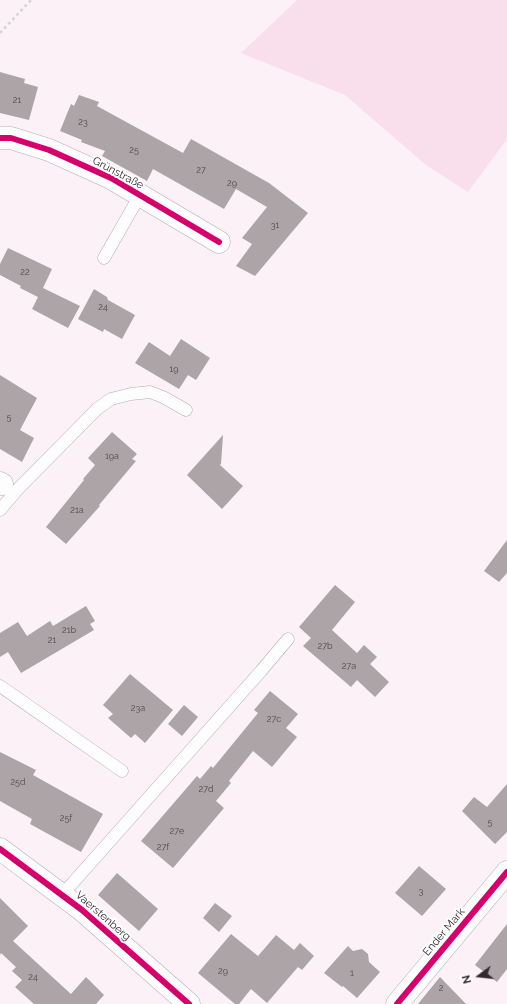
<!DOCTYPE html>
<html>
<head>
<meta charset="utf-8">
<style>
	body { margin:0 }
	#map { position:relative; width:507px; height:1004px; overflow:hidden; background:#fbf1f6; font-family:Raleway,sans-serif }
	canvas { display:block }
	.north { position:absolute; left:459px; top:956px; width:40px; height:40px; -webkit-text-stroke:3px #fff; paint-order:stroke; rotate:255deg; font-size:11px; font-weight:700; line-height:16px; text-align:center; color:#34292e }
	.north::after { content:''; display:block; margin:auto; width:14px; height:18px; background:#34292e; clip-path:polygon(50% 0,100% 100%,50% 72%,0 100%) }
</style>
</head>
<body>
<div id="map">
<canvas width="507" height="1004"></canvas>
<div class="north">N</div>
</div>
<script>
const context = document.querySelector('canvas').getContext('2d');
context.lineJoin = 'round';
function paint(path, color) { context.fillStyle = color; context.fill(path, 'evenodd'); }
function trace(path, color, width, dash) { context.strokeStyle = color; context.lineWidth = width; context.lineCap = dash ? 'butt' : 'round'; context.setLineDash(dash || []); context.stroke(path); }
function label(font, color, halo, rows, align = 'center') {
  context.font = font + ' Raleway,sans-serif'; context.lineWidth = 4; context.setLineDash([]); context.textBaseline = 'middle'; context.strokeStyle = halo; context.fillStyle = color; for (const [text, x, y, turn = 0] of rows) {
    context.save(); context.translate(x, y); context.rotate((+turn || 0) * Math.PI / 180); context.textAlign = isNaN(turn) ? turn : align; if (halo) context.strokeText(text, 0, 0); context.fillText(text, 0, 0); context.restore();
  }
}
const green = new Path2D(`
	M297,0H507V139L468,192L426,165L345,95L241,53Z`);
const building = new Path2D(`
	M0,72L25,79L24,83L38,87L29,120L0,113Z
	M79,95L99,102L97,106L183,153L191,139L269,183L308,213L255,276L236,266L252,244L242,238L267,207L236,189L224,209L153,169L147,181L102,156L105,151L81,142L82,140L60,131L71,104L74,106Z
	M8,248L52,269L43,288L80,306L68,328L32,309L38,297L20,288L21,286L0,275V264Z
	M94,289L107,297L108,300L135,315L122,339L104,329L103,332L78,319Z
	M181,339L210,358L196,380L188,375L179,389L135,363L149,342L170,356Z
	M0,375L37,398L20,430L34,438L22,462L0,449Z
	M112,432L137,454L132,459L136,461L99,505L100,506L66,544L46,527L84,480L83,479L95,465L88,458Z
	M223,435L221,464L220,465L243,486L222,509L187,475Z
	M507,540V573L499,582L484,571Z
	M335,585L355,602L332,630L357,653L364,645L377,657L370,664L389,682L375,697L357,680L351,687L303,646L311,638L299,627Z
	M86,606L95,621L90,624L94,630L21,673L8,652L0,657V633L18,622L27,636L50,621L53,626Z
	M130,674L173,710L145,743L135,734L131,738L108,718L113,714L103,705Z
	M270,691L298,714L286,728L297,737L272,767L253,751L229,781L231,783L216,801L224,808L173,868L141,841L197,776L200,779L211,766L213,768L258,713L254,710Z
	M184,705L198,717L182,736L168,724Z
	M0,752L36,770L33,775L103,814L81,852L30,824L32,819L0,801Z
	M507,784V832L495,844L462,811L474,797L487,807Z
	M419,866L446,889L422,916L395,893Z
	M117,873L158,909L139,931L98,895Z
	M0,898L28,926L13,941L71,994L86,977L104,995L96,1004H34L15,987L22,980L12,971L16,967L1,953L0,955Z
	M215,903L232,916L219,932L203,918Z
	M507,924V969L497,982L475,965Z
	M231,934L258,956L276,935L294,950L300,943L314,956L302,970L298,967L267,1003L251,989L239,1004H235L198,973Z
	M348,946L353,951L362,949L368,954L369,962L380,972L357,998L343,986L342,987L324,973Z
	M440,977L466,1004H418Z`);
const path = new Path2D(`
	M0,33L31,0`);
const lane = new Path2D(`
	M104,258L140,195
	M0,510L17,490L97,409L111,399L131,394L150,392L163,397L186,410
	M0,686L122,771
	M62,895L261,671L288,639`);
const street = new Path2D(`
	M0,138H11L49,150L111,178L219,242
	M0,483L2,484
	M0,849L82,910L189,1004
	M397,1004L507,872`);
const cycleway = new Path2D(`
	M0,138H11L49,150L111,178L219,242
	M0,849L82,910L189,1004
	M397,1004L507,872`);
const numberNames = [
	["21",17,100],
	["23",83,122],
	["25",134,150],
	["27",201,170],
	["29",232,183],
	["31",275,225],
	["22",25,272],
	["24",103,307],
	["19",174,369],
	["5",9,417],
	["19a",112,456],
	["21a",77,510],
	["21b",69,630],
	["21",52,640],
	["27b",325,646],
	["27a",349,666],
	["23a",138,708],
	["27c",274,719],
	["25d",18,782],
	["27d",206,789],
	["25f",66,818],
	["5",490,822],
	["27e",177,831],
	["27f",163,847],
	["3",421,891],
	["29",223,971],
	["1",352,973],
	["24",33,977],
	["2",441,988]
];
const streetNames = [
	["Grünstraße",118,173,28],
	["Vaerstenberg",103,916,41],
	["Ender Mark",444,932,-50]
];
paint(green, '#f9deec');
paint(building, '#ada4a8');
trace(lane, '#b5acb0', 13);
trace(street, '#b5acb0', 23);
trace(path, '#d8d4d5', 2.5, [3, 3]);
trace(lane, '#fefdfe', 12);
trace(street, '#fefdfe', 22);
trace(cycleway, '#d6006c', 6);
label('9px', '#52484c', null, numberNames);
label('11px', '#34292e', '#fff', streetNames);
</script>
</body>
</html>
